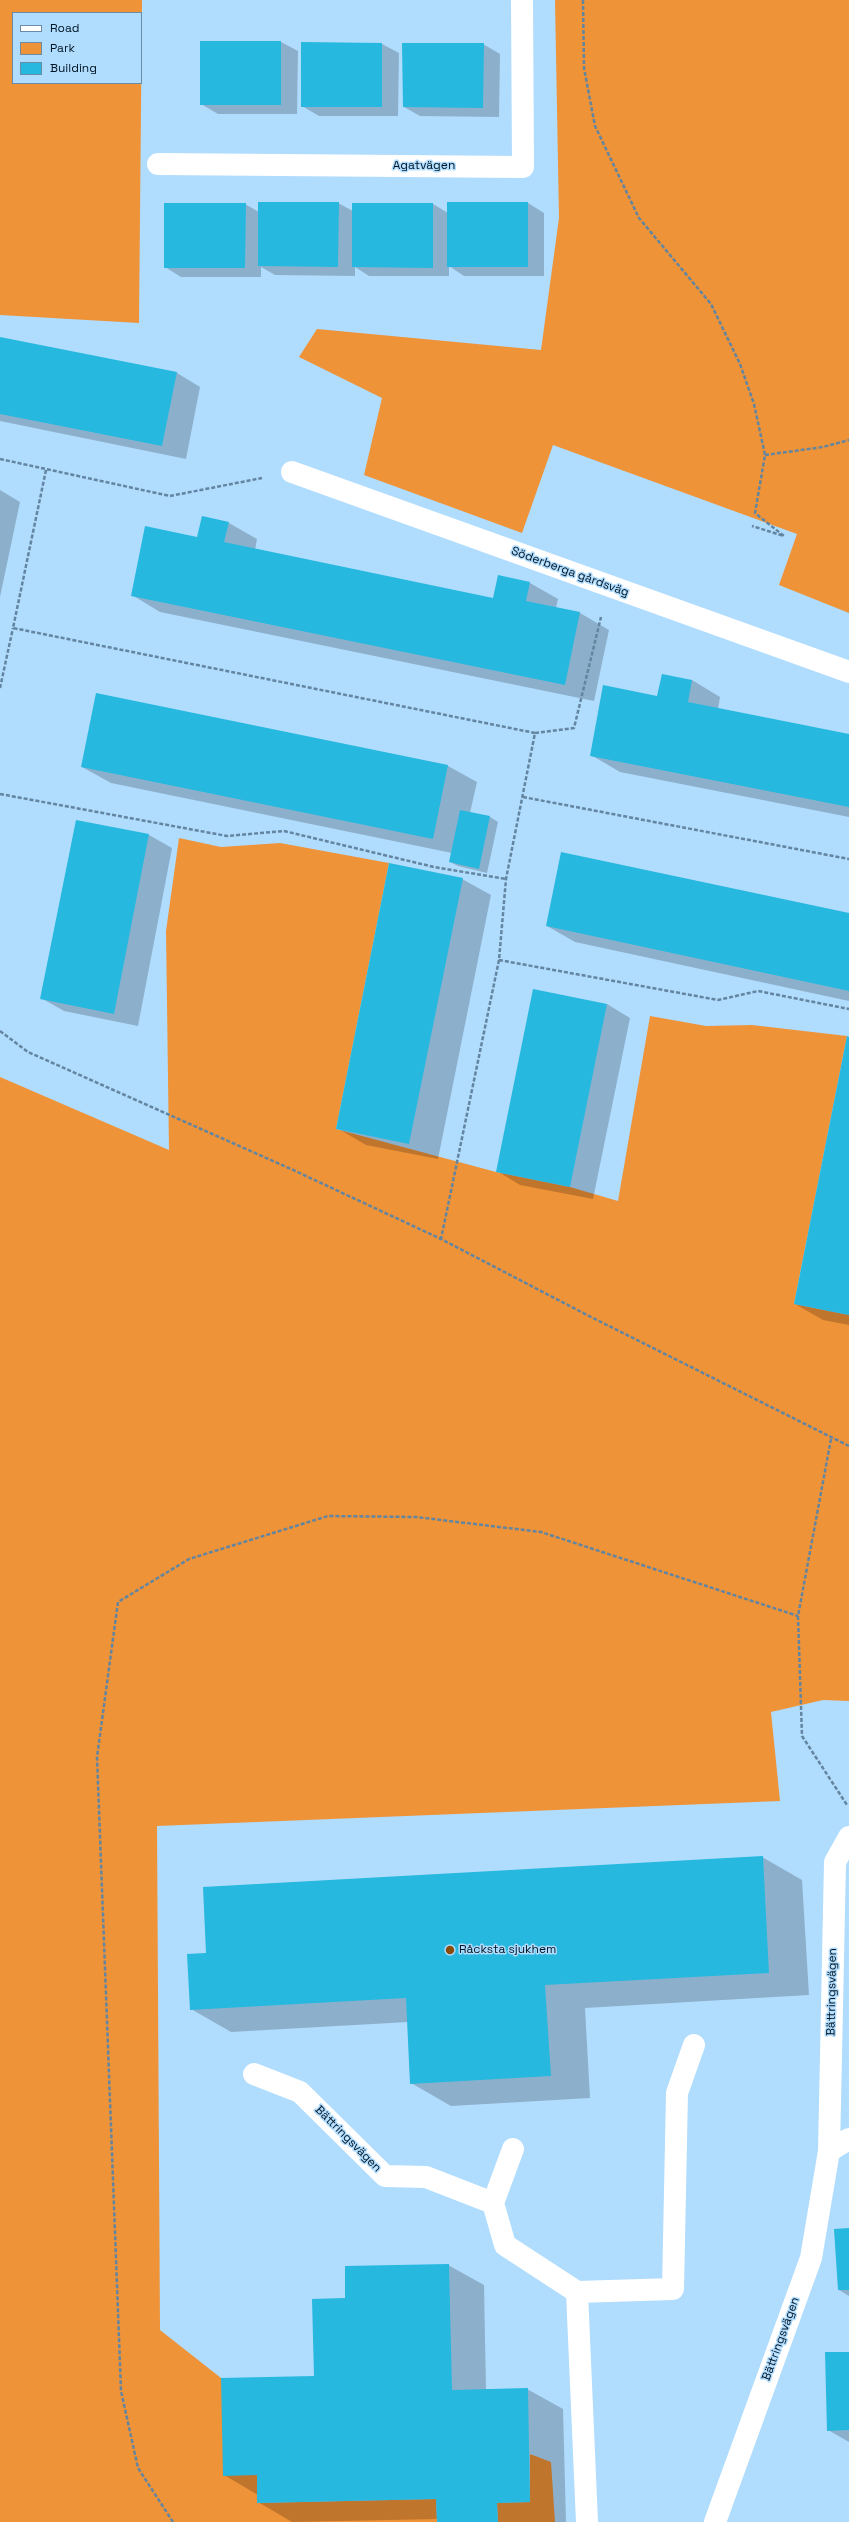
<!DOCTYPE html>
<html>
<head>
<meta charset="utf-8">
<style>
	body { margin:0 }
	#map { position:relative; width:849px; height:2522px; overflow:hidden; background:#b0dcfe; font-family:"Space Grotesk",sans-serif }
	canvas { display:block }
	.legend { position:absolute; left:12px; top:12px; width:130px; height:72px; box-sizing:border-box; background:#b0dcfe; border:1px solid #6a8ca7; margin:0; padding:5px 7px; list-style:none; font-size:12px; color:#011524 }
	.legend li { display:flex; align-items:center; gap:8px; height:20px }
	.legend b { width:20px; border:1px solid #6a8ca7 }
</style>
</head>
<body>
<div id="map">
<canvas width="849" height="2522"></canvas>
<ul class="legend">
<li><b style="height:5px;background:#fff"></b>Road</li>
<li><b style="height:11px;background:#ef9338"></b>Park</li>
<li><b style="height:11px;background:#26b8de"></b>Building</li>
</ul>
</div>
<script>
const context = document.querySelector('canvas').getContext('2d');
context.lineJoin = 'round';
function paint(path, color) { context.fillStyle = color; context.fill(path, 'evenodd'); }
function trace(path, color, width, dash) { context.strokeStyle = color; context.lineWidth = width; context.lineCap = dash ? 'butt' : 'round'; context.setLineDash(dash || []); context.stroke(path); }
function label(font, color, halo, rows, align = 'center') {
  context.font = font + ' "Space Grotesk",sans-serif'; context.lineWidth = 3; context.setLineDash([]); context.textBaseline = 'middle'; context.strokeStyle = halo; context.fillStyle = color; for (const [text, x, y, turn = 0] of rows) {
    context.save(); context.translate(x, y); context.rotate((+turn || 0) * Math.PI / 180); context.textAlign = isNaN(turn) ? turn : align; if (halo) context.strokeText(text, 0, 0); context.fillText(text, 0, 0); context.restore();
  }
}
const green = new Path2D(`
	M0,0H142L139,323L0,315ZM13,13H141V83H13Z
	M555,0H849V613L779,585L797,534L553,445L522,533L364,475L382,398L299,357L317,329L541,350L559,218Z
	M179,838L221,847L280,843L389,863L336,1129L496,1172L570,1187L618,1201L650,1016L706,1026L752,1025L847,1036L794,1304L849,1315V1701L823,1700L771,1712L780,1801L157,1826L160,2330L221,2378L257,2475L258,2503L436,2499L437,2522H0V1077L169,1150L166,931Z
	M530,2454L551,2462L555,2522H498L497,2503L530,2502Z`);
const shadow = new Path2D(`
	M201,42H281L298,51L297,114H218L201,104Z
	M302,43L382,44L399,53L398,116H319L302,106Z
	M483,44L500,54L499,117L420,116L404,107Z
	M338,203L353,211L433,204L448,213L528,203L544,213V276H464L449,266V276H369L355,267V276L275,275L261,267V277H181L165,267L245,204L259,212Z
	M0,338L177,373L200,387L186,459L0,421Z
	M0,490L20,502L0,597Z
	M229,523L257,539L255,550L494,599L530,583L558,599L556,608L580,613L609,630L594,701L160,612L132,595L198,538Z
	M692,680L720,697L718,709L849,735V817L620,772L591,755L658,697Z
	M448,766L477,782L470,813L490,817L498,822L487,873L458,866L450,862L452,853L111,783L82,767Z
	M76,822L149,835L172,848L138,1026L64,1011L41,998Z
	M462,879L491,895L438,1159L366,1145L337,1128Z
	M849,914V1001L575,942L547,926Z
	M607,1004L630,1018L593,1199L520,1185L497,1171Z
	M849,1038V1325L823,1320L795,1304Z
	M762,1857L802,1880L809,1995L585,2008L590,2098L451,2106L411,2083L408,2022L231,2032L191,2009L207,1954Z
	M849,2229V2296L839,2290Z
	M448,2265L484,2285L486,2390L527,2389L563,2409L566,2522H438V2519L292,2522L258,2502V2495L224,2475L315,2377L346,2299Z
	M849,2353V2442L828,2430Z`);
const building = new Path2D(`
	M200,41H281V105H200Z
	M301,42L382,43V107H301Z
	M402,43H484L483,108L403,107Z
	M258,202H339L338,267L258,266Z
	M447,202H528V267H447Z
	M164,203H246L245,268H164Z
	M352,203H433V268L352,267Z
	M0,337L177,372L162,446L0,414Z
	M202,516L229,522L224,542L493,598L498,575L530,582L526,601L580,612L565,685L131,596L145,526L197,537Z
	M662,674L692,680L688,702L849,734V807L590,756L603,685L657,696Z
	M96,693L448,765L433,839L81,767Z
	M460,810L490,816L479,869L449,862Z
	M76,820L149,834L114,1014L40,999Z
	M561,852L849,913V991L546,926Z
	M389,863L463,878L409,1144L336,1129Z
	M533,989L607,1004L570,1187L496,1172Z
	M847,1036L849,1037V1315L794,1304Z
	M763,1856L769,1973L545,1985L551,2076L410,2084L406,1998L190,2010L187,1954L206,1953L203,1887Z
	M849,2228V2290H838L834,2229Z
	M449,2264L452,2390L528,2388L530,2502L497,2503L498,2522H437L436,2499L257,2503V2475L223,2476L221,2378L314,2376L312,2299L345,2298V2266Z
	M825,2352H849V2430L827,2431Z`);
const path = new Path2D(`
	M583,0L584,68L595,126L639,218L711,304L740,364L754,404L765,455L755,513L784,536L752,526
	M765,455L823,447L849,440
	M0,459L170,496L262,478
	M46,470L13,628L535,733L506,879L499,960L441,1239
	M0,688L13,628
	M535,733L574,728L601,617
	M0,794L227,836L284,831L434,867L506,879
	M523,797L849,859
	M499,960L718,1000L758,991L849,1009
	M0,1031L28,1052L291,1169L441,1239L589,1316L849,1446
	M831,1439L798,1616L802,1736L847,1805
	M173,2522L138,2468L121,2391L97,1757L118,1602L189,1559L328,1516L416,1517L541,1532L798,1616`);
const minor = new Path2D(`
	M158,164L523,167L522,0
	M292,472L849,672
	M254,2074L300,2092L385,2176L426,2177L493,2203
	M513,2149L493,2203L505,2245L577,2292L587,2522
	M829,2151L849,2139
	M577,2292L673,2289L677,2093L694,2045
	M715,2522L811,2258L829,2151L835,1862L849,1837`);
const markers = [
	[450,1950,5,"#894d09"]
];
const streetNames = [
	["Agatvägen",424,166],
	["Söderberga gårdsväg",570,572,20],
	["Bättringsvägen",832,1992,-89],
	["Bättringsvägen",348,2139,45],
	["Bättringsvägen",781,2339,-70]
];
const poiNames = [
	["Råcksta sjukhem",459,1950]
];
paint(green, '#ef9338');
paint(shadow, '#0003');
paint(building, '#26b8de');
trace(path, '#63859f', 2.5, [4, 2]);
trace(minor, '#fff', 22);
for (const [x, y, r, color] of markers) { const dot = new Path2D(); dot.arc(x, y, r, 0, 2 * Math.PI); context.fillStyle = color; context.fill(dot); trace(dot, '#b0dcfe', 1.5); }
label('12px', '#011524', '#b0dcfe', streetNames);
label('12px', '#011524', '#b0dcfe', poiNames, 'left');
</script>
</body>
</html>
